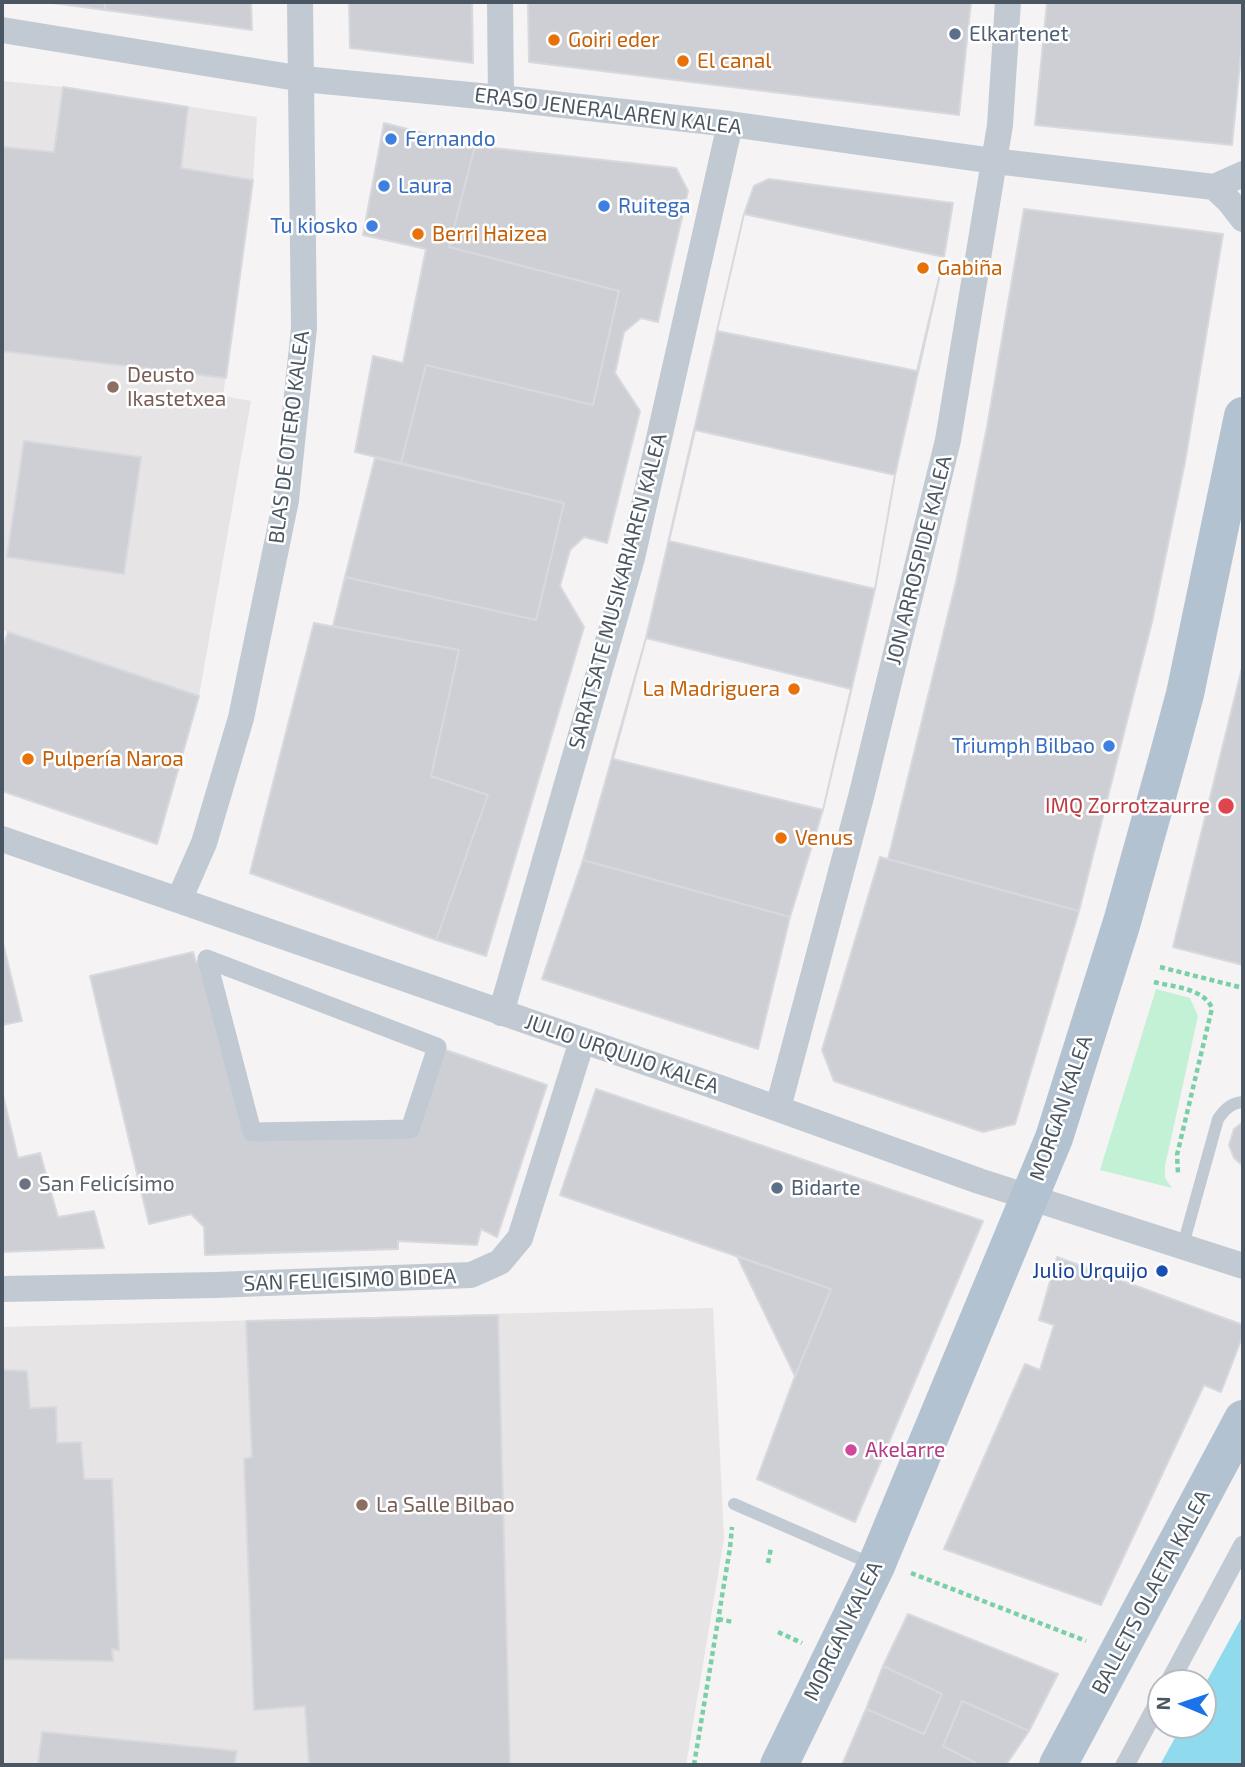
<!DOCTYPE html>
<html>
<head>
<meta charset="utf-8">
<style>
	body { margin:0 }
	#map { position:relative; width:1245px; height:1767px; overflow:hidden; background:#f5f3f3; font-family:"Exo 2",sans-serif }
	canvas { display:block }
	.frame { position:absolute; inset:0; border:4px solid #4a5661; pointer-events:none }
	.north { position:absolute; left:1147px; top:1669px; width:70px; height:70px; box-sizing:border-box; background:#fff; border:2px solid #b7bbc0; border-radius:50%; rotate:272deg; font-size:19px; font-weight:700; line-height:28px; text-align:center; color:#4a5661 }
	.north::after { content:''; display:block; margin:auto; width:24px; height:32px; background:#1a73e8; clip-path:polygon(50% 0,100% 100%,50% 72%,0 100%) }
</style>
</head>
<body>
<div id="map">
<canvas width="1245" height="1767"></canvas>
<div class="frame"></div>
<div class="north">N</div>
</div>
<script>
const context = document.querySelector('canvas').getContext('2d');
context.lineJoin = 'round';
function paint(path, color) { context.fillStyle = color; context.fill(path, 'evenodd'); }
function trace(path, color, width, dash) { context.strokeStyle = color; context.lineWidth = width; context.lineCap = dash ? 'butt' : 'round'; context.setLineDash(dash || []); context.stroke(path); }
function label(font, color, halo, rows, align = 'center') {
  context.font = font + ' "Exo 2",sans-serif'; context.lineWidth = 5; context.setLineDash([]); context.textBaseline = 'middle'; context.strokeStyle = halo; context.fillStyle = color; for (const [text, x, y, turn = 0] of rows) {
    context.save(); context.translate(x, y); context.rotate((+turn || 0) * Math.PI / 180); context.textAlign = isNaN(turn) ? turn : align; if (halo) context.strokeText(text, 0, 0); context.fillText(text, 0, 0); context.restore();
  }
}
const education = new Path2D(`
	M2,81L63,87L257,117L253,180L223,396L251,401L199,696L2,630Z
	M713,1308L724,1539L686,1765H2V1327Z`);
const green = new Path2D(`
	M1156,989L1190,998L1198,1016L1165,1166V1178L1172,1188L1100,1170Z`);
const water = new Path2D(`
	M1243,1615V1765H1160L1182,1725H1203V1688Z`);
const building = new Path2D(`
	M45,2H105V10Z
	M105,2H251L252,30L105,10Z
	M349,2H472L473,63L350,48Z
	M528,2H971L959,115L529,62Z
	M1047,2H1243V33L1232,145L1035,125Z
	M63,87L188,107L181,168L253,180L226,378L2,351V147L54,152Z
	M384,123L475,146L449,247L619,291L593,405L426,365L401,463L355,452L373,356L403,363L426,249L363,235Z
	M475,146L676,168L688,191L658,322L641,318L624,332L615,373L640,411L607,543L584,537L570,550L560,586L584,627L486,956L436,940L488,795L431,776L459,650L333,626L345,577L536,620L564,503L401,463L426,365L593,405L619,291L449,247Z
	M769,179L953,203L944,257L895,475L875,589L823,810L790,917L583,860L646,638L744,214L754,186Z
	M1024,209L1223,234L1185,462L1152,622L1079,911L888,859L956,582L987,427Z
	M744,214L944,257L917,371L717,331Z
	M695,430L895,475L875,589L669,541Z
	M24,441L141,457L124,574L7,557Z
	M375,458L564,503L536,620L345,577Z
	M314,623L459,650L431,776L488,795L436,940L250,873Z
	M8,632L199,696L157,844L2,791V649Z
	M646,638L851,689L823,810L613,759Z
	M1243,664V965L1173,947Z
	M880,857L1079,911L1015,1124L983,1132L834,1081L822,1050Z
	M583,860L790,917L758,1049L542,979Z
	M2,939L22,1021L2,1025Z
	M193,952L196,962L207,959L252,1132L410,1129L437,1047L547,1085L497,1237L481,1229L477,1245L398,1241V1249L205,1255L204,1227L191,1214L149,1224L90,976Z
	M596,1089L983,1221L855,1522L757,1479L795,1376L831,1289L560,1195Z
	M2,1091L18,1158L40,1153L58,1217L94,1211L104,1248L2,1252Z
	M1243,1122V1166L1234,1158L1229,1145L1234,1129Z
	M737,1256L831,1289L795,1376Z
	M1057,1257L1243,1325V1335L1221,1392L1204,1385L1101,1605L944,1549L1025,1364L1040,1370L1054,1325L1039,1320Z
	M498,1315L510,1765H309L305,1706L254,1710L244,1459L252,1457L246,1321Z
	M2,1370L27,1371L30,1408L56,1407L57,1443L81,1442L84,1479H112L119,1650L112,1649L113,1661L2,1659Z
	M908,1614L1058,1674L1029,1731L962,1701L943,1746L980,1765H842L866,1709L924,1734L942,1694L883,1666Z
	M883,1666L942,1694L924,1734L866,1709Z
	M962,1701L1029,1731L1006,1765H980L943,1746Z
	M42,1732L237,1751L234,1765H38Z`);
const path = new Path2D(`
	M1160,967L1243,988
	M1154,982C1173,987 1203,988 1212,1008L1177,1155L1178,1173
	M768,1563L771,1548
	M911,1573L1086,1641
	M718,1619L733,1622
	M778,1632L802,1643
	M694,1765L730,1548L732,1527`);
const service = new Path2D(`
	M1183,1245L1218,1119C1225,1109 1231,1103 1243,1102
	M734,1504L872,1564`);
const pedestrian = new Path2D(`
	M207,959L437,1047L410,1129L252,1132Z
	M1169,1683L1243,1545
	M1125,1765L1161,1698`);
const minor = new Path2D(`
	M500,2L501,98
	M2,30L303,79L501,98L730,124L994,161L1214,187L1243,174
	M1214,187L1229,201L1243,219
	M2,839L723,1089L979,1181L1243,1266
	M179,900L204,843L241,718L286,500L304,328L300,2
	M501,1013L632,558L730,124
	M778,1108L861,797L948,440L1000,125L1008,2
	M2,1289L216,1285L471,1275L500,1262L520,1238L582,1041`);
const primary = new Path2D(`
	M779,1765L876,1566L1054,1138L1122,922L1168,757L1185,694L1243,416
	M1058,1765L1243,1419`);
const markers = [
	[955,34,7,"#5c6f8a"],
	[554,40,7,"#e8710a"],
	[683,61,7,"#e8710a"],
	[391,139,7,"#3f7fe0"],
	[384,186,7,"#3f7fe0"],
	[604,206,7,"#3f7fe0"],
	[372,226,7,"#3f7fe0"],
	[418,234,7,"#e8710a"],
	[923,268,7,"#e8710a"],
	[113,387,7,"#8d6e63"],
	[794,689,7,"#e8710a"],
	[1109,746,7,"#3f7fe0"],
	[28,759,7,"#e8710a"],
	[1226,806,9,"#e0444e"],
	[781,838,7,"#e8710a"],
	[25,1184,7,"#6b7280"],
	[777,1188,7,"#5c6f8a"],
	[1162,1271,7,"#1a4fb4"],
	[851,1450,7,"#d1479c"],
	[362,1505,7,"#8d6e63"]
];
const serviceNames = [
	["Elkartenet",969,34],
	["Bidarte",791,1188]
];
const foodNames = [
	["Goiri eder",568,40],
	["El canal",697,61],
	["Berri Haizea",432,234],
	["Gabiña",937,268],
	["La Madriguera",780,689,"right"],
	["Pulpería Naroa",42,759],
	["Venus",795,838]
];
const streetNames = [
	["ERASO JENERALAREN KALEA",608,111,7],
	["BLAS DE OTERO KALEA",289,437,-83],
	["JON ARROSPIDE KALEA",919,560,-76],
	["SARATSATE MUSIKARIAREN KALEA",618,591,-75],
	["JULIO URQUIJO KALEA",622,1054,19],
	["MORGAN KALEA",1061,1108,-71],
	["SAN FELICISIMO BIDEA",350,1280,-2],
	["BALLETS OLAETA KALEA",1151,1592,-62],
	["MORGAN KALEA",843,1631,-64]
];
const shopNames = [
	["Fernando",405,139],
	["Laura",398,186],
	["Ruitega",618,206],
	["Tu kiosko",358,226,"right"],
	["Triumph Bilbao",1095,746,"right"]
];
const educationNames = [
	["Deusto",127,375],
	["Ikastetxea",127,399],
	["La Salle Bilbao",376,1505]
];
const healthNames = [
	["IMQ Zorrotzaurre",1210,806]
];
const worshipNames = [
	["San Felicísimo",39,1184]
];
const transitNames = [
	["Julio Urquijo",1148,1271]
];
const hotelNames = [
	["Akelarre",865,1450]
];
paint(education, '#e6e4e5');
paint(green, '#c3f1d5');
paint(water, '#90daee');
paint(building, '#cdcfd5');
trace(building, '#d7d9de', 2);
trace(path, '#7ad0a6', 4.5, [5, 3.5]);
trace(service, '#c1cad2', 12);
trace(pedestrian, '#c1cad2', 19);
trace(minor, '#c1cad2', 26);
trace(primary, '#b3c2d1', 38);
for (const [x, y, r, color] of markers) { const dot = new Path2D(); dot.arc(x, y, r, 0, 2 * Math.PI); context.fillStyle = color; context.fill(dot); trace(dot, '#fff', 2.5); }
label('21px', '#4e5e75', '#fff', serviceNames, 'left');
label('21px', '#c56008', '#fff', foodNames, 'left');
label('21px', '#4a5661', '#fff', streetNames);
label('21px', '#366cbe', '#fff', shopNames, 'left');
label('21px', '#785e54', '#fff', educationNames, 'left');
label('21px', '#be3a42', '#fff', healthNames, 'right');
label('21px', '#5b616d', '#fff', worshipNames, 'left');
label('21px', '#164399', '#fff', transitNames, 'right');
label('21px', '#b23c85', '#fff', hotelNames, 'left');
</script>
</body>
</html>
